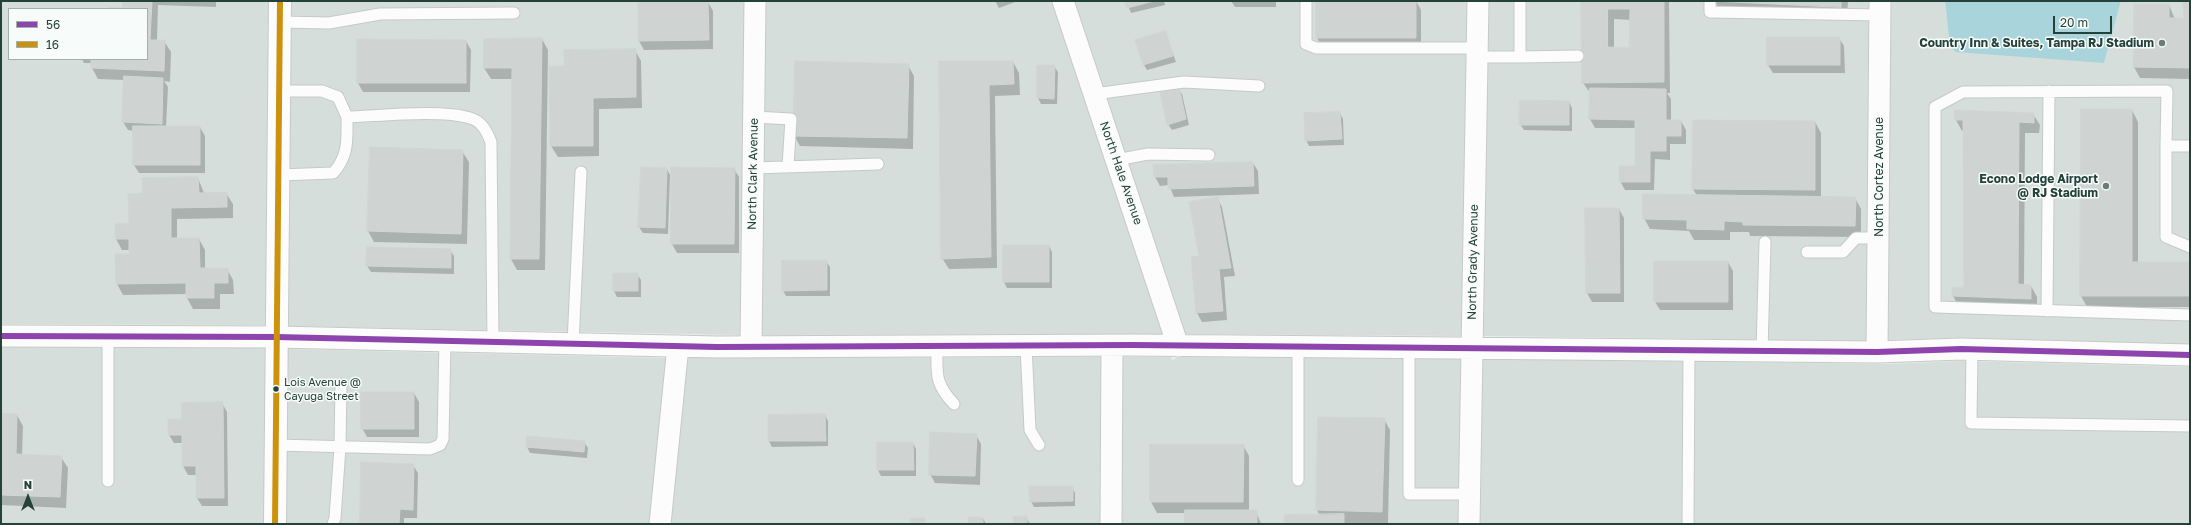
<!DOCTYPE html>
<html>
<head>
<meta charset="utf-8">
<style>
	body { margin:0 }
	#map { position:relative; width:2191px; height:525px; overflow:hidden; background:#e8edeb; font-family:"Golos Text",sans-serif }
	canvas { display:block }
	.frame { position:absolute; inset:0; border:2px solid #24423a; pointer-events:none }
	.legend { position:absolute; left:8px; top:8px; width:140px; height:52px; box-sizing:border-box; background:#f7fbf9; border:1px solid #a3b1ad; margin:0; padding:5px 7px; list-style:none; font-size:12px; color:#24423a }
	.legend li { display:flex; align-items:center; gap:8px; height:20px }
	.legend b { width:20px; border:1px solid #a3b1ad }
	.north { position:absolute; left:8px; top:477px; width:40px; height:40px; -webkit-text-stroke:3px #f7fbf9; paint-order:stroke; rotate:0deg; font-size:11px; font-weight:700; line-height:16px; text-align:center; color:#24423a }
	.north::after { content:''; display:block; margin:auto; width:14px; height:18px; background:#24423a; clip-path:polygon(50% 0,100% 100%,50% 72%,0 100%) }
	.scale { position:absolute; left:2053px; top:16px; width:59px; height:18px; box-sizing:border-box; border:2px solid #24423a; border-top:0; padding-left:5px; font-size:12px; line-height:14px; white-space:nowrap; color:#24423a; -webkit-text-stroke:3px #f7fbf9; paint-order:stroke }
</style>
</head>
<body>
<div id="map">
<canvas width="2191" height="525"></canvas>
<div class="frame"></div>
<ul class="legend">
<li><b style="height:5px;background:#8e44ad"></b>56</li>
<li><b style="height:5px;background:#cd920c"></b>16</li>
</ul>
<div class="north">N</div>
<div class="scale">20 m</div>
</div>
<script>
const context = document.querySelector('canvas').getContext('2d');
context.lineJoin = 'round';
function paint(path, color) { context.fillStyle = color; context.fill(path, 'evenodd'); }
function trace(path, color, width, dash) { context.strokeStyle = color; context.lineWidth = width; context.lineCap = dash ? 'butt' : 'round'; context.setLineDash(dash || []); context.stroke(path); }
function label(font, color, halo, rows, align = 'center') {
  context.font = font + ' "Golos Text",sans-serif'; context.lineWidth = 3; context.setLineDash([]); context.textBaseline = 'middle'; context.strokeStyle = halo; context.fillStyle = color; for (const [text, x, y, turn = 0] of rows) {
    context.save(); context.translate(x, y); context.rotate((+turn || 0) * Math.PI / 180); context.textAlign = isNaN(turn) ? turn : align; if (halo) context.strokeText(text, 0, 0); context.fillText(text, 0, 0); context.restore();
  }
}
const built = new Path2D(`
	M1,1H270L267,325L1,324ZM9,9H147V59H9Z
	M291,1H745L741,335L287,326Z
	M766,1H1052L1164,334L761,335Z
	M1073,1H1467L1461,336L1185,334Z
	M1488,1H1870L1867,341L1482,336Z
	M1890,1H1945L1950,46L2104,62L2121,1H2190V344L1962,338L1888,340Z
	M1,347L266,348L265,524H1Z
	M287,349L667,358L650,524H286Z
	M1101,357V524H671L687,358Z
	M1122,357H1171L1172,360L1180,357L1461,359L1459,524H1122Z
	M1482,359L1887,364L1961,361L2190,367V524H1480Z`);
const water = new Path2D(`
	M1945,1H2121L2104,63L1956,52L1950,47Z`);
const shadow = new Path2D(`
	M124,1H216V7L158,5L157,41H164L171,52L170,82L164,81L168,87L166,127H200L205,136V173H139L134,165V131L128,130L123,122L124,80L98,79L92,68V63H84L82,59H147V9H123Z
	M995,1H1018L999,8Z
	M1126,1H1164L1165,5L1131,13Z
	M1231,1H1276V7H1235Z
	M1317,1H1416L1421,10V47H1322L1317,38Z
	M1582,1H1669L1670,93H1667L1671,99V121H1681L1686,130V144H1670V160L1655,159L1654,190H1625L1620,181L1636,168V128H1595L1590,119L1591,94L1583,83ZM1614,19L1631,20L1630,49L1614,48Z
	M1715,1H1848L1847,18L1721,13Z
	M2184,1H2190V79L2140,78L2134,67L2135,5H2169L2175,19H2185Z
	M708,2L713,11V49L644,50L639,41V3Z
	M1165,32L1176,62L1147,70L1144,65Z
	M1839,38L1844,46L1845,73H1773L1768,65Z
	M542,39L548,50L545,270H517L511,259L513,79H491L484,68Z
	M466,41L471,50L470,92H363L358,83Z
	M635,50L641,61L642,108L599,109V156L558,157L551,146L550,67H565Z
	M940,62H1013L1019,73L1020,95L995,96L997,268L949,269L942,258Z
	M908,65L914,76L913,149L800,146L794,135Z
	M1054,66L1058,72L1057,104H1041L1038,98Z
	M1178,88L1182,94L1189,125L1172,130L1168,124Z
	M1569,102L1572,108V131L1524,130L1520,124Z
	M2132,110L2138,122V263H2190V307H2087L2081,296Z
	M1340,113L1343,119L1344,145L1309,146L1306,140Z
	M2033,114L2040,125L2039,133H2025L2024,285L2031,286L2037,297V310L1959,307L1953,296V288L1965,289L1964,131H1962L1956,120Z
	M1815,122L1821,133V198H1855L1861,209V237L1750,236L1749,232H1730V240H1694L1689,231L1650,229L1644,218L1697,196L1693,189Z
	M462,151L469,162L467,244L374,242L368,231Z
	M1253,163L1258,171L1259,194L1174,197L1169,185L1160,186L1155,177L1154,166Z
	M667,169L670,175L668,234L643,233L639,227Z
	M734,169L739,177V253H677L672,244Z
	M198,178L204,193H226L233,204V218L177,219V239H199L205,250V269H227L233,280L234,294H220V309H193L187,298V294L123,295L117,284L130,255V250H122L116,239L130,224L144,194Z
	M1217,198L1222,207L1235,276L1224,277L1227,320L1202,322L1197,313L1192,258L1201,257Z
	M1586,209H1619L1624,218V302H1592L1587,293Z
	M1004,246H1049L1052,252V288H1007L1004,282Z
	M450,250L454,256V274L371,272L367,266Z
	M826,261L830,267V296H786L783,290Z
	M1728,262L1733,271V310H1660L1655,302Z
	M637,274L641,280V297H617L614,291Z
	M414,393L419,402V437H367L362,428Z
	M222,403L227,412L228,506H202L197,498V475H188L183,466V443H174L169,435L183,420Z
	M1,414L17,415L23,426L22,456L61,457L68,468L66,508L1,505Z
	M825,415L828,421V446L772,447L769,441Z
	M1319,418L1384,419L1390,430L1388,523L1285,524L1320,516L1317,510Z
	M976,435L981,444L980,485L935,483L930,474Z
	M584,442L588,448L587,458L530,453L527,447Z
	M913,443L916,449V476H881L878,470Z
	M1243,445L1249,456V511H1256L1261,524H1186V513H1157L1151,502Z
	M413,465L418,473L417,518H404V524H361Z
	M1072,487L1075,493V506L1034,507L1031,501Z
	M1026,517L1030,524H1014Z
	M983,518L986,524H970Z`);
const building = new Path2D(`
	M123,1H152L150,40H165L164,71L91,68V59H147V9H108V7L122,8Z
	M708,1L709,40L638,41V2Z
	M1125,1H1154L1127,8Z
	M1316,1H1416V38H1316Z
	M1581,1H1664V82L1582,83ZM1608,9H1630L1629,48L1608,47Z
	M1714,1H1841V7Z
	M2183,1H2190V68L2133,67L2134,4H2169V18H2184Z
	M1166,31L1173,56L1143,65L1135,40Z
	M1767,37H1840V65H1767Z
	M542,38L539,259H510L512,68H483L484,39Z
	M357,39L466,40V83H357Z
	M636,49V97L593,98V146H550L549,66H564V50Z
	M795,61L909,64L907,138L793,136Z
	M939,61H1013L1014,84L989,85L991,257L941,259Z
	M1037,65H1055L1054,99L1037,98Z
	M124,76L163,78L162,124L122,122Z
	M1179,87L1186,119L1167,125L1160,92Z
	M1590,88L1666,89V120H1681V136H1666V151H1650V182H1619V166H1635V120L1589,119Z
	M1520,100L1569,101V125H1519Z
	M2081,109H2132V262H2190V296H2080Z
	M1955,110L2034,113V123L2019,122L2018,284L2031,285V299L1952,296V287L1964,288L1963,120H1955Z
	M1340,112L1342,139L1305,141L1304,113Z
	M1693,120L1815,121V190L1692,189Z
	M133,126H200V165H133Z
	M370,147L463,150L461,234L367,231Z
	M1253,162L1254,186L1168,189V177H1154L1153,165Z
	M641,167L667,168L665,228L638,227Z
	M671,167L735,168L734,244H671Z
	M198,177L199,193L227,192V207L171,208V238H199L200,268H228V283H214V298H186V283L116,284L115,254H129V239H115V224L129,223L128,194L143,193L142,178Z
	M1643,194L1856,197L1855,226L1743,225V222L1724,221V230L1687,229V220L1643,219Z
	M1218,197L1231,268L1219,269L1223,311L1196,313L1191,257L1199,256L1189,202Z
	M1585,208H1619L1620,293H1586Z
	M1003,245H1049V282H1003Z
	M367,247L451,249V268L366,266Z
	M782,260H827V290L782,291Z
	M1654,261H1728V302H1654Z
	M613,273H638V291H613Z
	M361,392H414V429H361Z
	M223,402L224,498H196V466H182V435H168V419H182L181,403Z
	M1,413L17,414L16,454L62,456L60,497L1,495Z
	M825,414L826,441H768V415Z
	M1318,417L1385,418L1382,512L1316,510Z
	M930,432L977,434L975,476L929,475Z
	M527,436L585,441L584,452L526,447Z
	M877,442H913L914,470H877Z
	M1150,444H1244L1243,502H1150Z
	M361,462L414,464L413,510L400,509L399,524H360Z
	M1029,486H1073V501L1030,502Z
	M1185,510H1257V524H1185Z
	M1344,514V524H1284V515Z
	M1027,516V524H1013V517Z
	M969,517H983V524H969Z
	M911,518H925V524H911Z`);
const service = new Path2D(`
	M1306,1V44L1316,48H1477
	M1710,1V12L1880,15
	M280,22L329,23L380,14L514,13
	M1477,57H1520V1
	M1520,57L1578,56
	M279,91H322L338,97L347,117C379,116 441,109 470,118C482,121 487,132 491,142L493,342
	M1094,94L1184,82L1259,86
	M754,117L791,119L788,166
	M2166,146L2167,91L1963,92L1935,107V307L2190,315
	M2190,146H2166V237L2190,247
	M1116,160L1148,154L1209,155
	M753,168L878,164
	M279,175L333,173C349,156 347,139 347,117
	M1807,252H1843L1856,238H1878
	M2047,311L2049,91
	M108,336V481
	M573,344L581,172
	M937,346C937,373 934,383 954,404
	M1026,346L1030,430L1039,445
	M1298,346V480
	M1409,347V494H1470
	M1972,350L1971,423L2190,426
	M1762,351L1765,242
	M276,445L430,449L440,445L443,439L445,341
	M333,524L335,518L340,447L341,385
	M1688,524L1689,350`);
const minor = new Path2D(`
	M1063,1L1178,346
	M1,336L276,337L717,347L1132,345L1877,352L1961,349L2190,355
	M751,347L755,1
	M1877,352L1880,1
	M660,524L678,346
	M1111,524L1112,345
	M1469,524L1478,1`);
const tertiary = new Path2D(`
	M275,524L280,1`);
const bus1 = new Path2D(`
	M1,336L276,337L717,347L1132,345L1877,352L1961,349L2190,355`);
const bus2 = new Path2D(`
	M275,524L280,1`);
const markers = [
	[2162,43,4,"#697e78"],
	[2106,186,4,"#697e78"],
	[276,389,3.5,"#24423a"]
];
const busNames = [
	["Lois Avenue @",284,383],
	["Cayuga Street",284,397]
];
const poiNames = [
	["Country Inn & Suites, Tampa RJ Stadium",2154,43],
	["Econo Lodge Airport",2098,179],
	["@ RJ Stadium",2098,193]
];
const streetNames = [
	["North Hale Avenue",1121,173,71],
	["North Clark Avenue",753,174,-89],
	["North Cortez Avenue",1879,177,-90],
	["North Grady Avenue",1473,262,-89]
];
paint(built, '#d6dedb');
paint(water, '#a9d4db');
paint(shadow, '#0003');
paint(building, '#cfd4d2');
trace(building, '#d1d6d4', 1);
trace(service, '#c5cac8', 13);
trace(minor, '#c5cac8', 23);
trace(tertiary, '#c5cac8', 24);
trace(service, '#fcfcfc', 11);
trace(minor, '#fcfcfc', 21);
trace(tertiary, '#fcfcfc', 22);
trace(bus1, '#8e44ad', 6);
trace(bus2, '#cd920c', 6);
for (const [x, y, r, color] of markers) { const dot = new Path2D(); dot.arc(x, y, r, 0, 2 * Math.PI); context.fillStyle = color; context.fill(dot); trace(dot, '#f7fbf9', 1.5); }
label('11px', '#24423a', '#f7fbf9', busNames, 'left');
label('bold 12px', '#24423a', '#f7fbf9', poiNames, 'right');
label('12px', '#24423a', '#f7fbf9', streetNames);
</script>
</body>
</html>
